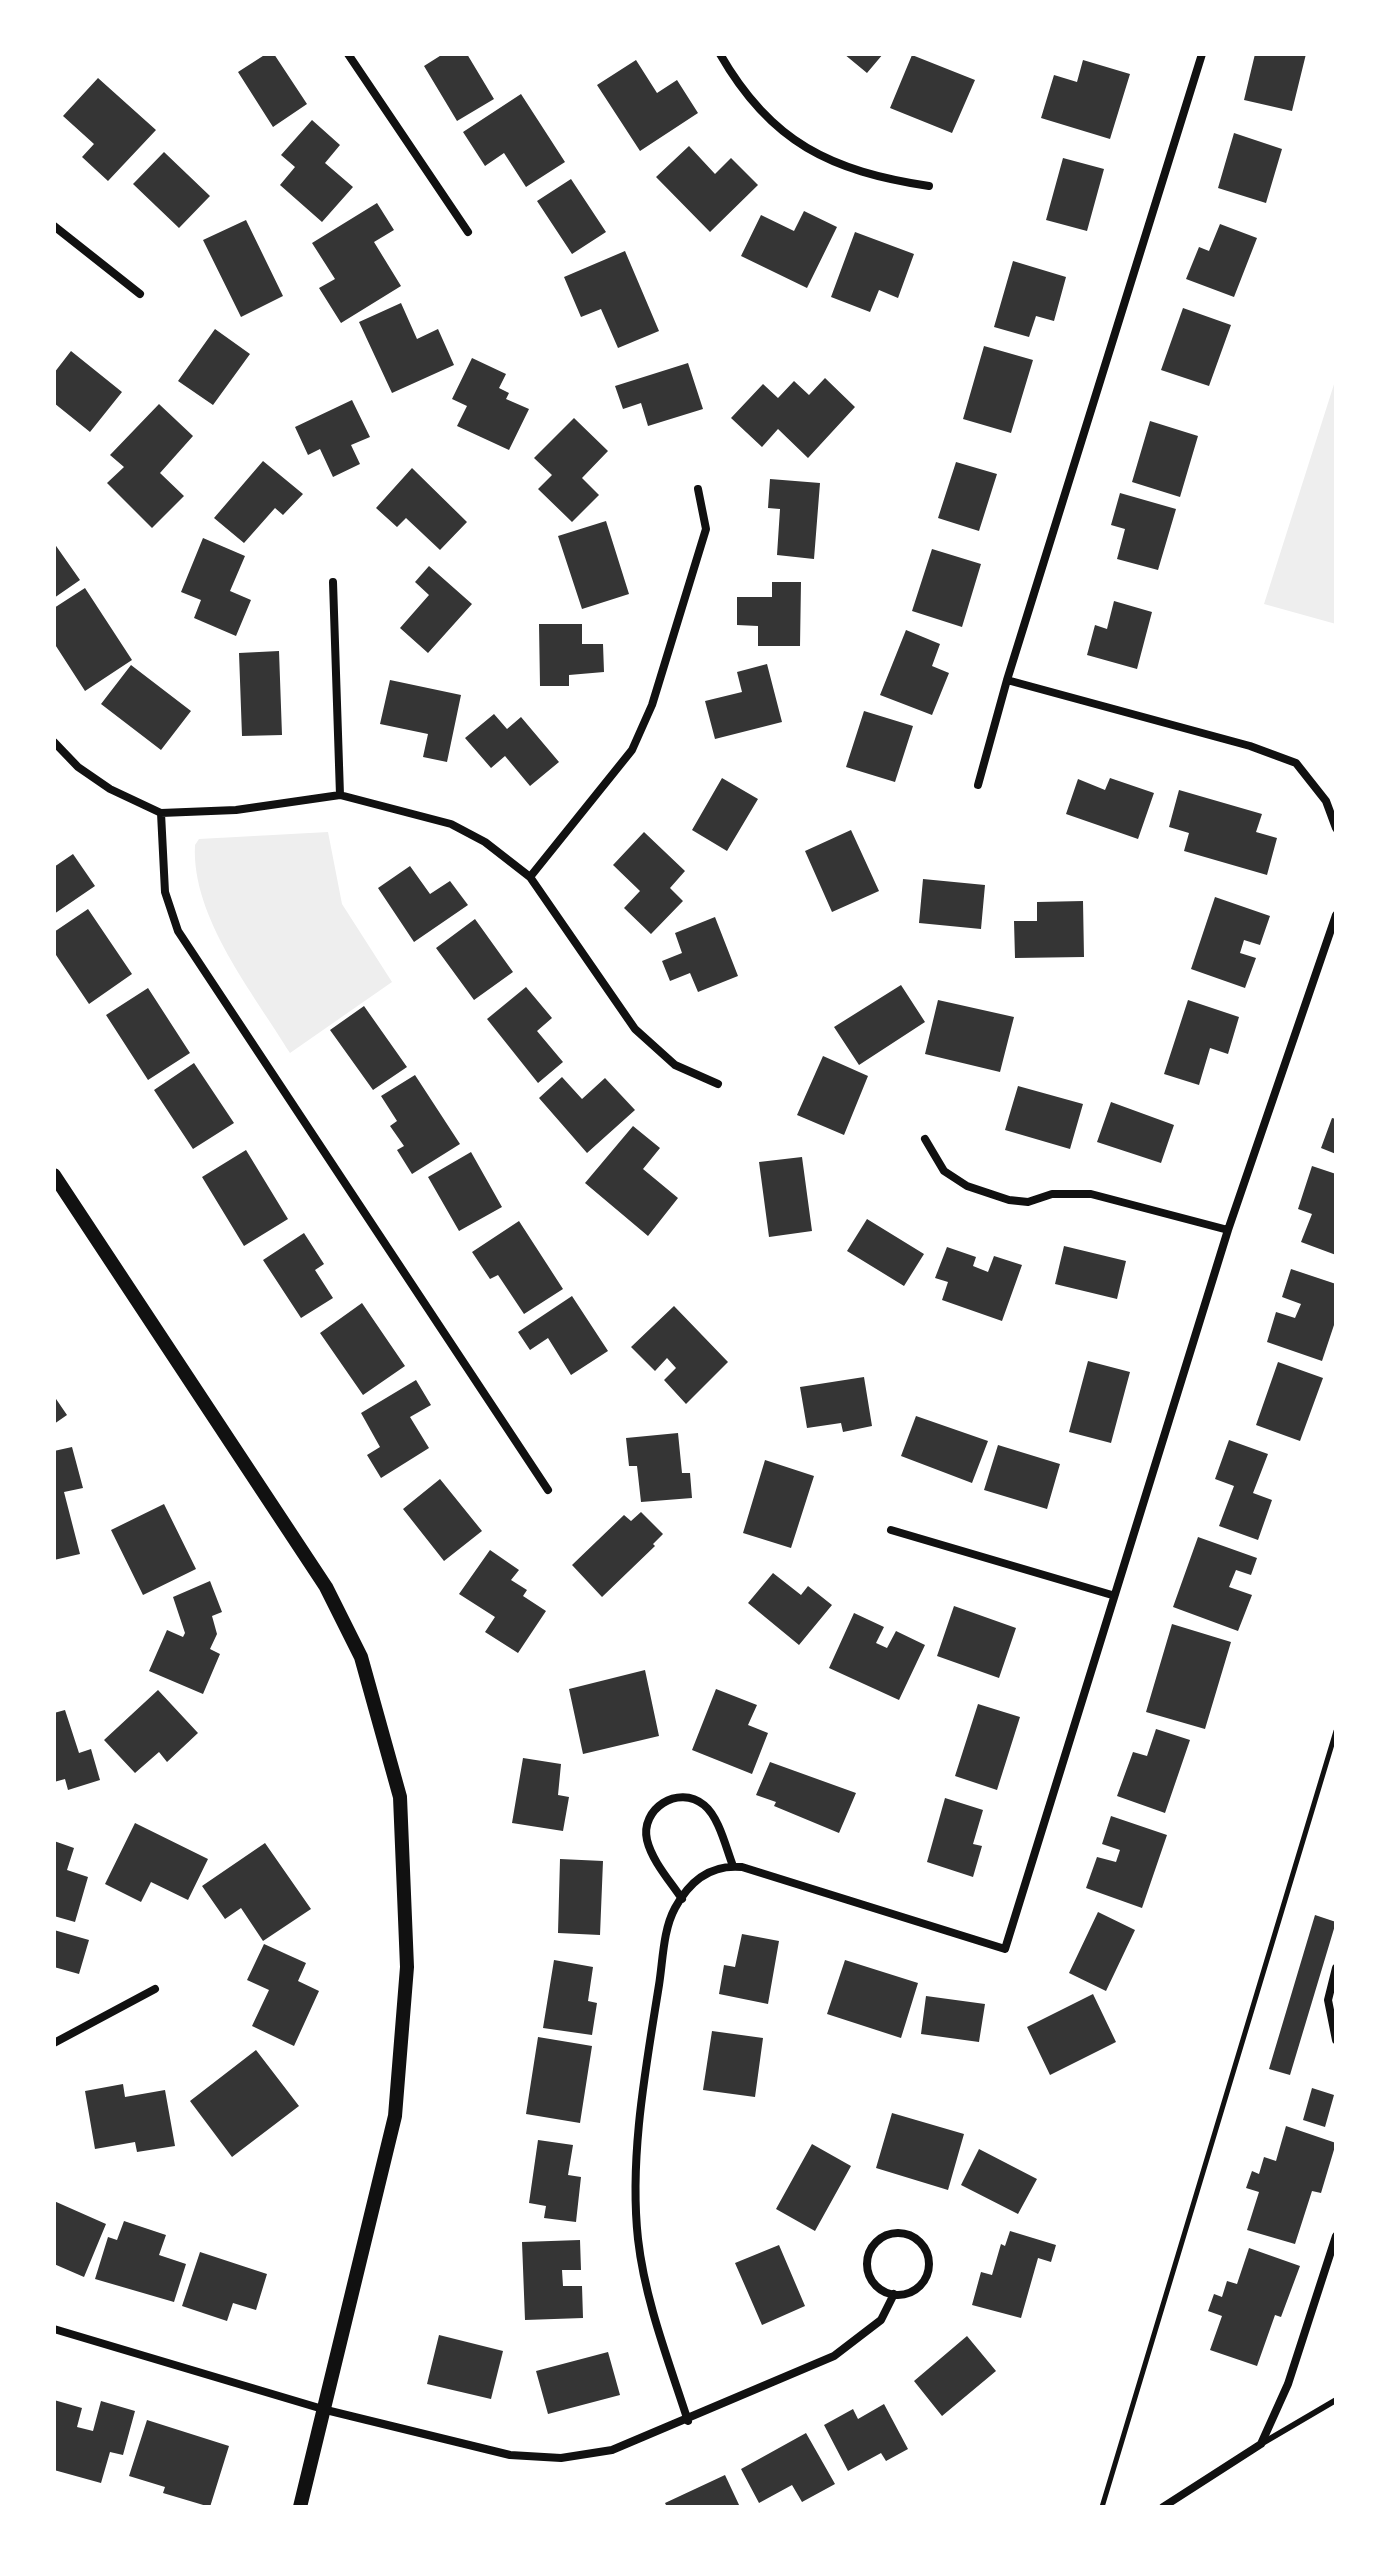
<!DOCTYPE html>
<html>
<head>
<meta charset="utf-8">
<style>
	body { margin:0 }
	#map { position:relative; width:1390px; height:2561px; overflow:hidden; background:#fff; font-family:"Exo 2",sans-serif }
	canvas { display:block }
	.frame { position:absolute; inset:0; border:56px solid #fff; pointer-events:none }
</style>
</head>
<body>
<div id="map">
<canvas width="1390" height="2561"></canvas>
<div class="frame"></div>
</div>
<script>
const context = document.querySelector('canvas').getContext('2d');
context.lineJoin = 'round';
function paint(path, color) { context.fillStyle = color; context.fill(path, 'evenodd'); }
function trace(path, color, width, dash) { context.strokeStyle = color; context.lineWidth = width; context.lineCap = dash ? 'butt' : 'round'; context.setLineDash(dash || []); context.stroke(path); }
const green = new Path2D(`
	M1336,378V624L1264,604Z
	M328,832L342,904L392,982L290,1053C254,994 191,917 195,845L199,839Z`);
const building = new Path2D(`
	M266,54H274L307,104L273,127L238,72Z
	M443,54H467L494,99L457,121L424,66Z
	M844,54H883L867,73Z
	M1255,54H1306L1292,111L1244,100Z
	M912,55L975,80L952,133L890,108Z
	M636,60L657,93L677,80L698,113L640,151L597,85Z
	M1083,60L1130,74L1110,139L1041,118L1054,75L1077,82Z
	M98,78L156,130L108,181L82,157L94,144L63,116Z
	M521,94L565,162L526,187L504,153L485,166L463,132Z
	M312,120L340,145L325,163L353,187L322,222L280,185L295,167L281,155Z
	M1234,133L1282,149L1266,203L1218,188Z
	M689,146L715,174L731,158L758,185L710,232L656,177Z
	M164,152L210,196L179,228L133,184Z
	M1063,158L1104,169L1087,231L1046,220Z
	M571,179L606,232L572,254L537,201Z
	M377,203L394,230L374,242L401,286L341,323L319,288L335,279L312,243Z
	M804,211L837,227L807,288L741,256L761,215L794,231Z
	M246,220L283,296L241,317L203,240Z
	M1220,224L1257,238L1234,297L1186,279L1199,247L1209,251Z
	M855,232L914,254L898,298L879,290L870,312L831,297Z
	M625,251L659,331L618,348L601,309L581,317L564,277Z
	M1013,261L1066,277L1054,321L1036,316L1029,337L994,327Z
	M401,303L417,339L438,329L454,365L392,393L359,322Z
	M1183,308L1231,325L1209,386L1161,370Z
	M215,329L250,354L213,405L178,381Z
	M984,346L1033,360L1011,433L963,419Z
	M71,351L122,392L90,432L54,403V373Z
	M472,358L506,374L499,388L509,393L506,399L529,409L509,450L457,426L467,406L452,399Z
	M688,363L703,409L648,426L641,403L623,409L615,386Z
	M825,378L855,407L808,458L778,429L762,447L731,418L763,384L778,398L794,381L809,395Z
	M352,400L370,437L351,445L360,464L333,477L320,449L308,455L295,427Z
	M159,404L193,436L160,473L184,496L152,528L107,483L124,467L110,455Z
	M574,418L608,451L582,478L599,495L572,522L538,489L552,475L534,458Z
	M1150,421L1198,436L1180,497L1132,482Z
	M263,461L303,494L283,515L275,508L244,543L214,518Z
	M956,462L997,474L979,531L938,518Z
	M412,468L467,522L440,550L406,518L397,527L376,508Z
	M770,479L820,483L814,559L777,555L780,509L768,508Z
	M1120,493L1176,509L1158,570L1117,559L1125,529L1111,525Z
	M606,521L629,594L582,609L558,536Z
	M203,538L245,556L230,591L251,600L236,636L194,618L201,600L181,592Z
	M54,543L80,580L54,598Z
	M932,549L981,564L962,627L912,611Z
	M429,566L472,604L428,653L400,628L429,595L415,582Z
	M772,582H801L800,646H758V626L737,625V597H772Z
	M85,588L132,660L85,691L54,643V608Z
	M1114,601L1152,612L1137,669L1087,655L1095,625L1107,629Z
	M539,624H582V644H603L604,672L569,675V686H540Z
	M906,630L940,644L932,666L949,673L932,715L880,695Z
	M279,651L282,735L242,736L239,653Z
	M767,664L782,722L715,739L705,701L742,692L737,672Z
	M131,665L191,711L161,750L101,704Z
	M390,680L461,695L447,762L423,757L428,734L380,724Z
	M864,711L913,726L895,782L846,767Z
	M494,714L507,729L521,717L559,762L530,786L505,756L491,768L465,738Z
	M722,778L758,799L727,851L692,830Z
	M1110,778L1154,793L1138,839L1066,814L1078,779L1105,790Z
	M1179,790L1262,814L1256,832L1277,838L1267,875L1184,851L1189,833L1169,827Z
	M851,830L879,891L832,912L805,851Z
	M644,832L685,871L670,888L683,901L651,934L624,908L640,891L613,865Z
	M73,854L95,886L54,914V867Z
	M410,866L430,894L450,881L468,905L414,942L378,888Z
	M923,879L985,885L981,929L919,923Z
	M1215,897L1270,916L1260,945L1244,940L1240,953L1256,958L1245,988L1191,969Z
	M1083,901L1084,957L1015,958L1014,921H1037V902Z
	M88,909L132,974L89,1004L54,952V932Z
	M715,917L738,976L698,992L690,973L670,981L662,961L682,953L675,933Z
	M475,919L513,972L474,1000L436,948Z
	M901,985L925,1022L859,1065L834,1027Z
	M526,987L552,1018L537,1031L563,1062L538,1083L487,1019Z
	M148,988L190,1053L148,1080L106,1015Z
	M938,1000L1014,1017L1000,1072L925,1054Z
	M1188,1000L1239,1017L1228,1054L1210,1048L1199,1085L1164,1074Z
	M364,1006L407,1067L373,1090L330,1030Z
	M823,1056L868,1076L844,1135L797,1115Z
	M194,1063L234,1123L193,1149L154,1090Z
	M415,1075L460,1144L412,1174L397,1150L404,1146L390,1126L397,1121L381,1096Z
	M562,1077L582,1099L605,1078L635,1110L587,1153L539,1098Z
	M1018,1086L1083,1104L1070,1149L1005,1130Z
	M1111,1102L1174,1125L1161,1163L1097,1142Z
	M1332,1118L1336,1119V1154L1321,1148Z
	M633,1126L660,1148L643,1169L678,1198L648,1236L585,1183Z
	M246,1150L288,1219L244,1246L202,1177Z
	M471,1152L502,1207L459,1231L428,1177Z
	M802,1157L812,1231L769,1237L759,1162Z
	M1312,1166L1336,1174V1255L1301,1242L1312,1214L1298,1209Z
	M867,1219L924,1254L904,1286L847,1251Z
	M519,1221L563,1289L524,1314L498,1275L490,1279L472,1252Z
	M304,1233L324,1264L315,1270L333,1298L301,1318L263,1260Z
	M1064,1246L1126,1261L1117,1299L1055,1284Z
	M947,1247L976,1257L973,1266L988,1272L994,1256L1022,1265L1002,1321L942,1300L948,1282L935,1278Z
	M1291,1269L1336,1284V1319L1322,1361L1267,1342L1276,1312L1295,1318L1301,1304L1282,1297Z
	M572,1296L608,1351L571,1375L548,1338L530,1350L518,1332Z
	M362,1303L405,1366L363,1395L320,1333Z
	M674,1306L728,1362L686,1404L664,1380L676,1368L667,1358L655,1371L631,1347Z
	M1088,1361L1130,1372L1111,1443L1069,1432Z
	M1278,1362L1323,1378L1300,1441L1256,1425Z
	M864,1377L872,1426L843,1432L841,1423L807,1428L800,1387Z
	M416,1380L431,1405L410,1417L429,1448L381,1478L367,1455L380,1447L361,1413Z
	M54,1396L67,1415L54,1424Z
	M916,1416L988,1441L972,1483L901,1456Z
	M678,1433L682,1473H690L692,1498L641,1502L637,1466H629L626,1438Z
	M1229,1440L1268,1454L1253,1493L1272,1500L1258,1540L1219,1526L1234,1486L1215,1479Z
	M998,1445L1060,1464L1047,1509L984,1490Z
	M72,1447L83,1488L64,1492L80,1554L54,1560V1451Z
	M765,1460L814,1476L791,1548L743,1533Z
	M440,1479L482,1531L444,1561L403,1509Z
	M164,1504L196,1569L143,1595L111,1530Z
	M641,1512L663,1534L653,1544L655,1546L602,1597L572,1565L624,1515L631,1521Z
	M1198,1537L1257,1558L1251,1575L1236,1570L1229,1587L1252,1595L1238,1631L1173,1607Z
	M490,1550L519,1570L511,1580L527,1590L523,1596L546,1611L518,1653L485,1632L495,1617L459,1594Z
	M773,1573L801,1595L808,1586L832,1605L799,1645L748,1603Z
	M210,1581L222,1612L212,1616L217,1634L210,1649L220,1654L203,1694L149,1671L167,1630L183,1637L185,1633L173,1597Z
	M954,1606L1016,1628L999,1678L937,1656Z
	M854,1613L884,1627L876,1643L887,1648L896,1631L925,1645L899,1700L829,1668Z
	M1172,1624L1231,1642L1205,1729L1146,1712Z
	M645,1670L659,1736L583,1754L569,1689Z
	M716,1689L757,1705L748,1725L768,1733L752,1774L692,1750Z
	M158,1690L198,1733L167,1762L159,1752L135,1773L104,1740Z
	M978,1704L1020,1717L997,1790L955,1776Z
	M65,1710L79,1753L91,1749L100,1780L68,1790L65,1779L54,1782V1713Z
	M1156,1729L1190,1740L1165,1813L1117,1796L1133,1752L1147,1756Z
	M523,1758L561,1764L558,1795L569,1797L563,1831L512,1823Z
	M770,1762L856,1793L839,1833L774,1806L776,1802L756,1795Z
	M945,1798L983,1810L973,1844L982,1846L973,1877L927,1862Z
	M1111,1816L1167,1835L1142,1908L1086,1888L1097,1857L1116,1862L1120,1850L1102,1844Z
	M135,1823L208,1859L188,1900L151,1882L141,1902L105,1884Z
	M54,1841L74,1848L67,1870L88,1877L75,1922L54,1916Z
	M265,1843L311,1909L263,1941L241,1908L225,1919L202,1886Z
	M560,1859L603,1861L600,1935L558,1933Z
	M1098,1912L1135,1930L1106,1991L1069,1973Z
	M1315,1915L1336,1922L1290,2075L1269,2069Z
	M54,1930L89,1940L79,1974L54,1967Z
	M742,1934L779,1941L768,2004L719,1994L724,1965L735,1967Z
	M264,1944L306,1963L298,1981L319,1991L294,2046L252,2026L269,1990L247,1980Z
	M554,1960L593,1967L588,2001L597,2003L592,2035L543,2028Z
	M845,1960L918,1983L901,2038L827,2014Z
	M1093,1994L1116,2042L1050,2075L1027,2027Z
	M926,1996L985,2004L979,2042L921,2034Z
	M712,2031L763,2038L755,2097L703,2090Z
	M538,2037L592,2046L580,2123L526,2114Z
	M256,2050L299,2106L232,2157L190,2101Z
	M123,2084L125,2097L165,2090L175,2146L137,2152L135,2142L95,2149L85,2091Z
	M1312,2088L1334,2095L1325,2127L1303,2120Z
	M892,2113L964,2134L948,2190L876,2168Z
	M1286,2126L1336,2143L1321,2193L1312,2191L1295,2244L1247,2230L1259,2192L1246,2188L1252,2171L1259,2174L1264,2157L1276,2161Z
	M538,2140L573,2145L568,2175L581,2177L576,2222L544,2218L546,2206L529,2203Z
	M812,2144L851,2166L815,2231L776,2209Z
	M979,2149L1037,2179L1018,2214L961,2185Z
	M54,2201L106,2224L84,2277L54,2264Z
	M124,2221L166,2235L159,2255L186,2264L174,2302L95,2279L108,2237L117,2240Z
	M1010,2231L1056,2245L1051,2262L1038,2258L1021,2318L972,2305L981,2272L992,2275L1001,2244L1005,2246Z
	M580,2240L581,2270H562L563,2286H582L583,2318L525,2320L522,2242Z
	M779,2245L805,2306L762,2325L735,2263Z
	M1249,2248L1300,2266L1281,2317L1275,2315L1257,2366L1210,2350L1222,2316L1208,2311L1214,2294L1222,2297L1227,2281L1237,2284Z
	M200,2252L267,2274L256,2310L233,2303L227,2321L182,2306Z
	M439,2335L503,2351L491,2399L427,2384Z
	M967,2336L996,2371L942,2416L914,2381Z
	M608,2352L620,2395L548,2414L536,2371Z
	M54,2400L82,2408L77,2427L93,2431L101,2401L135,2411L123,2455L110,2452L101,2483L54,2470Z
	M884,2404L908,2449L886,2461L881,2453L848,2471L824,2425L853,2409L858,2419Z
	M147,2420L229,2446L210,2507L163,2493L165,2487L129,2476Z
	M806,2433L835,2484L802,2502L792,2485L759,2503L741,2469Z
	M725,2475L740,2507H667L665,2503Z`);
const path = new Path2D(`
	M1102,2507L1336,1731`);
const service = new Path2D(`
	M1261,2444L1336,2400`);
const minor = new Path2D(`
	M348,54L468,232
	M720,54C771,143 831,171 929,186
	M54,226L140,294
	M333,582L340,795
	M1007,680L1250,746L1296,763L1326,801L1336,828
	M54,742L78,767L110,789L161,813L236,810L340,795L451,824L485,842L530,877L635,1029L675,1065L718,1084
	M978,785L1007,680L1202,54
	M161,813L165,892L178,931L548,1490
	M530,877L632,750L652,705L706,529L698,489
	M925,1139L944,1171L967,1186L1009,1200L1028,1202L1052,1194H1091L1228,1230
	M891,1530L1112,1595
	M682,1899C670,1881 652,1861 647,1840C640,1809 678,1784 704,1805C719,1817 726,1848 733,1866
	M1336,1968L1328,2000L1336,2040
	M54,2043L155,1989
	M867 2264a31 31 0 1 1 62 0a31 31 0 1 1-62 0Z
	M54,2329L326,2410L510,2455L561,2458L612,2450L834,2356L881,2320L894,2294
	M688,2421C669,2362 645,2301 638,2239C629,2156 646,2067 659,1985C663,1960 663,1930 675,1908C690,1880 711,1864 742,1867L1005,1949L1228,1230L1336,915
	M1163,2507L1261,2444L1288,2384L1336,2236`);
const tertiary = new Path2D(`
	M54,1175L326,1587L361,1657L400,1797L407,1967L395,2116L300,2507`);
paint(green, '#eee');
paint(building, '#353535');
trace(path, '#111', 5);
trace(service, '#111', 6);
trace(minor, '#111', 8);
trace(tertiary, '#111', 14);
</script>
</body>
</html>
